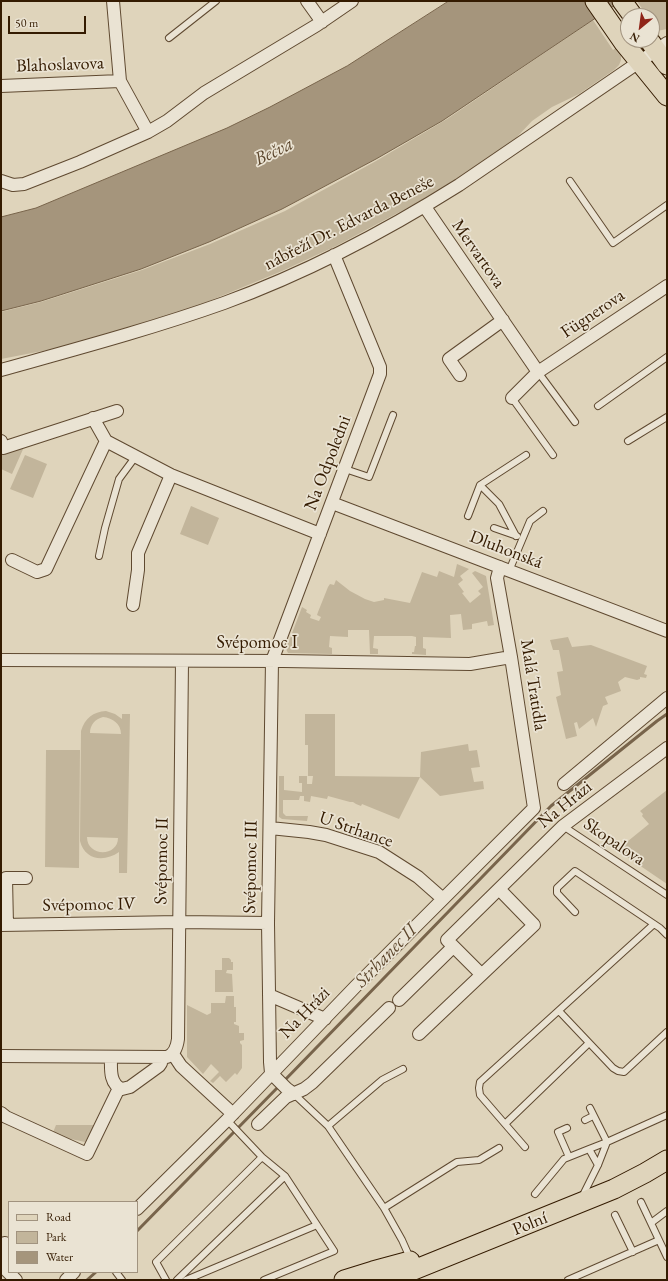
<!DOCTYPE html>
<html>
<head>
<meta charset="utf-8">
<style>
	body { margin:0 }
	#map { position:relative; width:668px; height:1281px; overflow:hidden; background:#dfd4bb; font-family:"EB Garamond",serif }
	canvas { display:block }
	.frame { position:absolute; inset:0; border:2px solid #341b01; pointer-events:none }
	.legend { position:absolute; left:8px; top:1201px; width:130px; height:72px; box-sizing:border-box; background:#eae3d3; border:1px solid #a1937f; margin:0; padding:5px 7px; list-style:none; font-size:12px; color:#341b01 }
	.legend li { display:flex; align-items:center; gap:8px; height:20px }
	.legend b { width:20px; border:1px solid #a1937f }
	.north { position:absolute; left:620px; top:8px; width:40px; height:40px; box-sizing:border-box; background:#eae3d3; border:1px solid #a1937f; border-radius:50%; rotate:209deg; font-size:11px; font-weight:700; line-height:16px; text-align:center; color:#341b01 }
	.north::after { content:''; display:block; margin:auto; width:14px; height:18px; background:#8f2418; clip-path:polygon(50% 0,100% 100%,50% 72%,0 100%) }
	.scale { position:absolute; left:8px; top:16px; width:78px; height:18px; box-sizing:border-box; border:2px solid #341b01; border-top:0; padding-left:5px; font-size:12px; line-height:14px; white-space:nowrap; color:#341b01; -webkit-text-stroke:3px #eae3d3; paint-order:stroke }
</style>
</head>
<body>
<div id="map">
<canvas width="668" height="1281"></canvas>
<div class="frame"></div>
<ul class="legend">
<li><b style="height:5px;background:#dfd4bb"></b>Road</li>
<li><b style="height:11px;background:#c2b59b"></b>Park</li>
<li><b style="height:11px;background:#a5957c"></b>Water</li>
</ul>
<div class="north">N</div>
<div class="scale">50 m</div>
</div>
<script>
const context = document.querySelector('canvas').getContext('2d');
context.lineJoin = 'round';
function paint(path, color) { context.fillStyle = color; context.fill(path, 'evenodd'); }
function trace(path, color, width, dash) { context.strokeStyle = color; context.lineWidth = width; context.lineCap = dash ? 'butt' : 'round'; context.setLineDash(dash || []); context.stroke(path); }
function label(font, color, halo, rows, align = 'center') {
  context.font = font + ' "EB Garamond",serif'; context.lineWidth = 3.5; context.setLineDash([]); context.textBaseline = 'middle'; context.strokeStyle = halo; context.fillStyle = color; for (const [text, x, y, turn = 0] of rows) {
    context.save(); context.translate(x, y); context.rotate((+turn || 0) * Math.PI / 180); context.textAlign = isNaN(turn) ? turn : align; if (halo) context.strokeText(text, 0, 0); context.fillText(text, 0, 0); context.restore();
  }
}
const green = new Path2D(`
	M637,1H667V29L657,31L652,30V16H647Z
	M593,20L613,50L619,46L621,51V60L619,65L614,70L579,94L552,107L532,121L516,138L461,176L422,200L336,246L282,271L202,304L183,311L58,348L1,359V312L41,302L142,270L210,244L285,211L376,161L447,119Z
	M24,447L12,474L1,469V453L3,455Z
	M25,455L47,464L33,498L10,489Z
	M191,506L219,518L208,545L180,534Z
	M457,564L469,569L460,576L463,580L458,584L464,592L462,593L470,603L481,594L478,591L483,587L472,573L475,571L486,576L494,625L488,626L487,621L472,624V629L463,630L461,614L450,615L451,638L423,637V648L426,649V655L412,654V652H414L415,646H416V637L412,636H374L373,648L378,649V654H370L369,630H348V637L330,636L329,647L332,648V654L288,653L286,649L302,607L307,610L306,612L311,615L310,618L319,621L321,617L317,615L318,612L328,587L330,584L334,585L336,580L350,591L365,599L374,602L384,600V598L410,603L422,572L437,577L439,571L454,577Z
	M568,637L572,647L591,645L647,666L644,674L647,675L646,678L640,677V679L637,680L625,677L618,682L621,691L605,697L608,704L603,706L596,727L593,718L579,729L577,722L574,723L577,736L566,739L556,697L561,695L557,672L563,671L559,650H553L550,640Z
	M106,711L115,714L122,719V714H130L127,873H119V852C105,862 85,861 80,841L81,731C85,718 93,712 106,711ZM103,717C113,718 121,724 121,734L90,733C90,725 95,719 103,717ZM87,837L118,838C118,857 87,857 87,837Z
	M305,714H335V776L420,777L421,752L468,744L469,751L477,750L480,767L471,768L474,782L483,781L484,789L440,796L420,777L399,819L362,804L361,806L356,804L353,802H350L328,796L327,799L311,796L310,802L304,801V796H300L299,800H283V813L286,816H308L307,821L282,819L279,817V776H284V790L302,792V783H299V776H307V784H312L313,776H308V745H305Z
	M46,750H80L79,868L45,867Z
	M667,790V884L617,850L649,824L642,816L643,814L640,811Z
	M222,958H229L231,960V962H233V970H227L226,973L232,974L233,992H215V970H222Z
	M226,996H234V1007H236V1022H234V1024L239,1026V1033H244V1040L240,1041V1043L242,1045V1068L237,1075L235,1073L226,1082L220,1076L213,1083L210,1081L219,1072L211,1064L203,1074L187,1057V1005L207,1015L211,1013V1003H225Z
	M56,1125H94L85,1142L52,1135Z`);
const water = new Path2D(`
	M449,1H621L442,121L376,159L282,209L209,242L141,269L41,301L1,311V217L36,208L227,128L270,107L347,66Z`);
const stream = new Path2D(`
	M284,1081L551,806L657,721L667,714
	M137,1231L280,1085
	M87,1280L96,1272`);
const lane = new Path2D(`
	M169,38L216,1
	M570,181L613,243L667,205
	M538,372L575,422
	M512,398L553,455
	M598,406L667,357
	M628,441L667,417
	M345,469L369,477L393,415
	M480,485L499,504L516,536
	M468,516L480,485L526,455
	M494,528L517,536
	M99,556L105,528L119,479L136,456
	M509,571L530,521L543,511
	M563,826L667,895
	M575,912L557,893V888L575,871L660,928L667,935
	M559,1011L613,1068L618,1071L624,1072L667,1032
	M589,1043L505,1124L480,1095L479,1088L480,1082L654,924
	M294,1094L328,1126L384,1208L457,1162L479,1160L499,1148
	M227,1120L262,1157L285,1176L334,1251L264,1280
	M585,1120L593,1116
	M505,1124L525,1147
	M328,1126L382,1080L403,1069
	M567,1128L558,1132L569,1157
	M589,1149L607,1142L590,1108
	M535,1194L564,1159L589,1149L598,1165
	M582,1197L598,1165L607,1142L667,1115
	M641,1202L667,1257
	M384,1208L402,1240L410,1258
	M615,1215L633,1252
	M651,1223L667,1211
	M116,1272L122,1280
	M166,1280L156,1262L262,1157
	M177,1280L285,1176
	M186,1280L317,1225
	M568,1280L659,1240`);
const street = new Path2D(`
	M113,1L120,81L148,132
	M307,1L322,22
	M1,86L120,81
	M1,181L13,185L24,184L80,162L148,132L167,121L204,93L317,25L352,1
	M425,207L538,372
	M1,370C76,349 151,329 224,303C306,273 386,231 459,185L667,43
	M460,375L449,359L503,320
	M512,398L538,372L667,286
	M93,418L106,441
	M1,441L3,448L117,411
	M332,503L667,631
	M12,560L37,572L46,569L106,441L171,475L320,534
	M133,605L138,570V553L171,475
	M1,660L283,661L470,664L511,657
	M564,784L667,698
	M270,828L309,832L326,835L379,852L418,877L443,899
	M1,925L179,922L268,923
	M7,925L6,878H26
	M481,974L447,940L563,826L667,748
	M269,995L325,1019
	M399,1000L453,947
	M419,1034L534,925L499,889
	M173,1054L181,1066L233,1114
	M1,1056L167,1057C175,1054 177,1047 178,1039L182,661
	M111,1057C111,1068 109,1084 122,1089L130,1087L159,1066L161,1063V1057
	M271,1073L270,1062L268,923L272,661L380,374V367L334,255
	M271,1073L286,1088L294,1094
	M1,1113L6,1117L87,1154L119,1088
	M258,1124L286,1097L304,1089L312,1083L389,1008
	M137,1209L227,1120L356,986L534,808L511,657L497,578L500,567
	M5,1243L7,1271L16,1280
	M66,1280L74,1272`);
const primary = new Path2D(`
	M595,1L624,43L667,96
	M622,1L633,16
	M649,40L667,65
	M344,1280L373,1271L410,1261
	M389,1280L614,1189L645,1173L667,1160`);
const streetNames = [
	["Blahoslavova",60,65,-2],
	["nábřeží Dr. Edvarda Beneše",349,223,-27],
	["Mervartova",478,254,55],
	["Fügnerova",593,314,-34],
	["Na Odpoledni",328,463,-69],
	["Dluhonská",506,550,21],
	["Svépomoc I",257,643],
	["Malá Tratidla",533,685,81],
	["Na Hrázi",565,805,-39],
	["U Strhance",356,830,19],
	["Skopalova",614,842,34],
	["Svépomoc II",162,861,-89],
	["Svépomoc III",251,867,-89],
	["Svépomoc IV",89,905,-1],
	["Na Hrázi",305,1013,-46],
	["Polní",530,1224,-22]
];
const waterNames = [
	["Bečva",274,152,-26],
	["Strhanec II",386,956,-46]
];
paint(green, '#c2b59b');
paint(water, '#a5957c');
trace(water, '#78644b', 1);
trace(stream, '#78644b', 3);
trace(lane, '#5f4930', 8);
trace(street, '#5f4930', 14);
trace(primary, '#341b01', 21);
trace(lane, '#eae3d3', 6);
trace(street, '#eae3d3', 12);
trace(primary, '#dfd4bb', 19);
label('18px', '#341b01', '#eae3d3', streetNames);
label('italic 19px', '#5c462c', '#eae3d3', waterNames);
</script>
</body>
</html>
